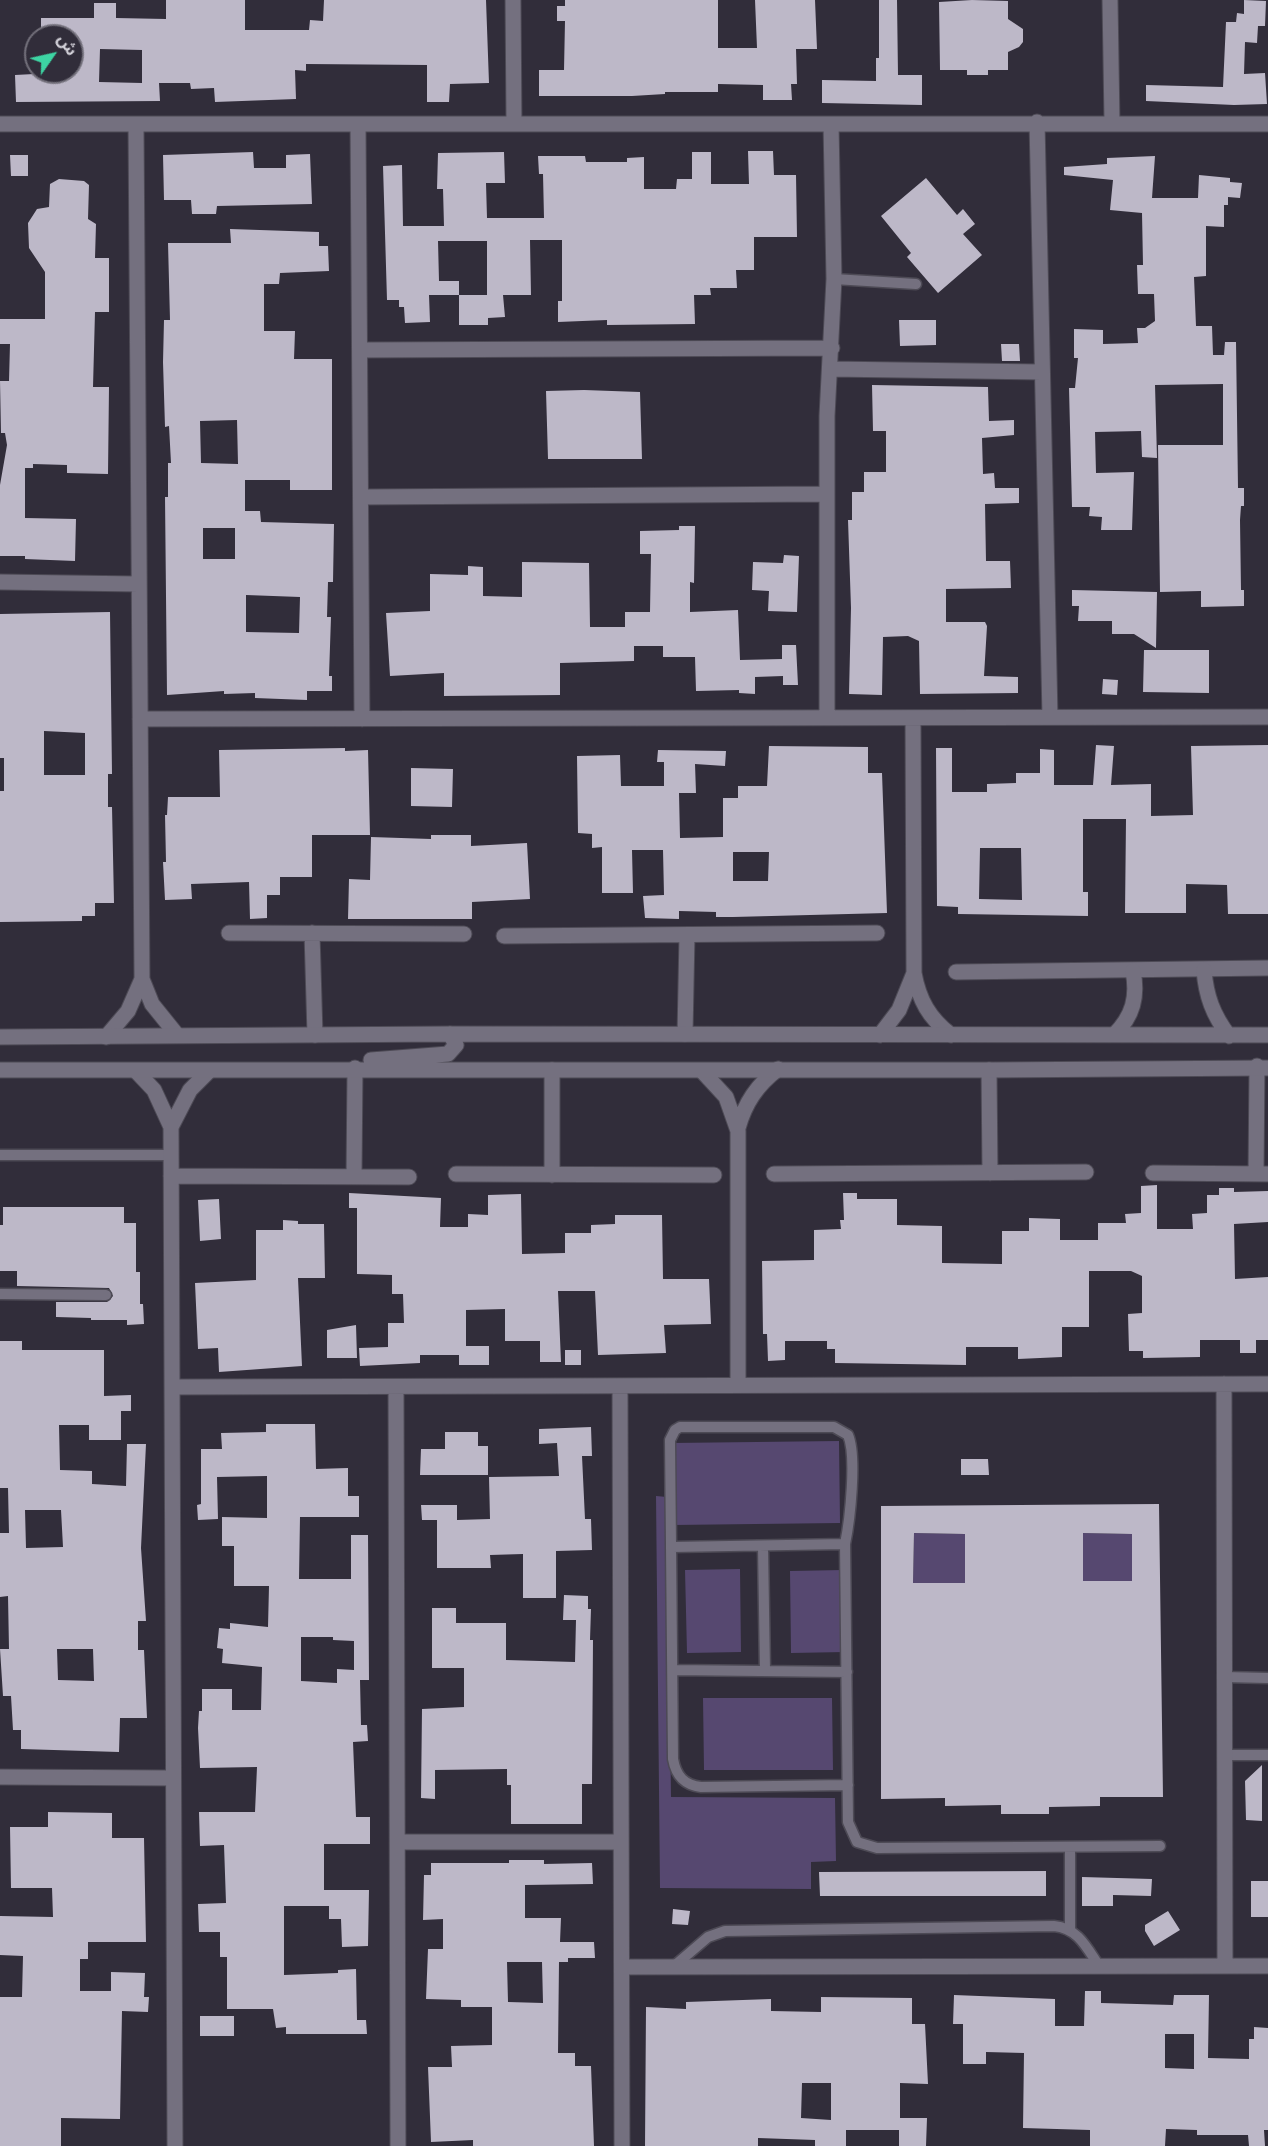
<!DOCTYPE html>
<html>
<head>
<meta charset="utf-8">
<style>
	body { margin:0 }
	#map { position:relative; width:1268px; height:2146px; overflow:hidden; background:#312d3a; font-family:Roboto,"Noto Sans Arabic",sans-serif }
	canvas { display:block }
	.north { position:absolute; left:24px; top:24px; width:60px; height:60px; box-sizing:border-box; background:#312d3a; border:2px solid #726f7a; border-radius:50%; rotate:56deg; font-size:16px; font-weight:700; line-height:24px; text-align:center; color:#d3d1d9 }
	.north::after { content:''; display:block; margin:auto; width:21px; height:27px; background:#3dd4a3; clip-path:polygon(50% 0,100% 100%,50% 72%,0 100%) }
</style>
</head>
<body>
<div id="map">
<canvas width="1268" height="2146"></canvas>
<div class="north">ش</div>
</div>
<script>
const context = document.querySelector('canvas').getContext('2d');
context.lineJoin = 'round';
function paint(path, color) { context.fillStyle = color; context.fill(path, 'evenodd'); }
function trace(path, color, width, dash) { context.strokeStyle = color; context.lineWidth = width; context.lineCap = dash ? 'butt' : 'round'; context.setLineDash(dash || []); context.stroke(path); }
const green = new Path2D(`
	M839,1441L840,1523L673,1525L672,1443Z
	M656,1496L667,1497L671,1797L835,1798L836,1861L811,1862V1889L660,1888Z
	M914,1533L965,1534V1583H913Z
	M1083,1533L1132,1534V1581H1083Z
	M740,1569L741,1652L687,1653L685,1570Z
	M843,1570L845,1652L791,1653L790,1571Z
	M703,1698H832L833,1770H704Z`);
const building = new Path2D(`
	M166,0H245V30H309L310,20L323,21L324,0H486L489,83L450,84L449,102H427V65L306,64V71L295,70L296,99L215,102L214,88L191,89L190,83H159L160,101L16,102L15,75L72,72V36H41V18H94V3H116V18L166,19ZM100,49L142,50V83L99,82Z
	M565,0H718V48H757L755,0H815L817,49H796L797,84H791L792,100H763V85L718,84V92H665V94L632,96H539V70H564L565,21H557V6H565Z
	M879,0H897L898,75H922V105L822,103V80L876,81V58H879Z
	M972,0L1008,1V19L1023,29V42L1019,47L1008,52V70H988V75H967V70H940L939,2Z
	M1244,0L1266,1L1265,26H1258L1257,43L1245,42L1244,74L1265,73L1267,104L1234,105L1146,101V85L1223,87L1226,22H1236L1237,13L1244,14Z
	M748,151H773L774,175H796L797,237H754V270H736L737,288H710L711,295H694L695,324L607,325V320L558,322V301H562V240H530L531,295H503L505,317L488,318V325H459V295H429L430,322L405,323L404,307H399V300H387L383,166L402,165L403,226H444L443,189H437L438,153L504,152L505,183H486L487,218H544L543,174H539L538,156H585L586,162H627V158L644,157V189H676L677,179H692V152H711V184H749ZM438,241H487V295H459V281H439Z
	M253,152L254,168H286V155L310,154L312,204L217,206L216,214H192L191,200H164L163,155Z
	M10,155H28V176H11Z
	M1155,156L1152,198H1198L1199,175L1230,178V182L1242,183L1240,198L1228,197V205H1224V227L1206,226V276L1194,277L1196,326H1212L1213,355H1224L1225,342H1236L1238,488H1244V506H1241L1240,520L1241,590H1244V606L1201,607V591L1160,592L1158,445H1223V384L1155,385L1157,458L1142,457L1141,431L1095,432L1096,473L1134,472L1132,530H1101L1102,517L1089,516L1090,507H1072L1069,388H1075L1078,358H1074V329L1103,330V344L1138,343L1137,328H1145L1155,321L1154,294H1138L1137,265H1143L1142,213L1110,210L1113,180L1064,175V167L1107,164V158Z
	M926,178L957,215L963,209L975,224L963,234L982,255L938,293L907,257L911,253L881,216Z
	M59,179L84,181L89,185L88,219L96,224L95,258H109V312H95L93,387H109L108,474L67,473V465L33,464V468H25V518L76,519L75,561L25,559V556H0V485L7,445L5,433H1L0,381H9L10,344H0V319H45V272L29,248L28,223L37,209L49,207L50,184Z
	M230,229L319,232V246H328L329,271L280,273L279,284H264V331H295L294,359H332V490H290V480H245V511H260L261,522L334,524L333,582H328L327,617H331L329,676H332V691H307V700L255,698V693L224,694V691L167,695L165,497H168V463H171L169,426L165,427L163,362L164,320H170L168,243H231ZM237,420L238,464L201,463L200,421ZM203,528H235V559H203ZM246,595L300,597L299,633L246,632Z
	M899,320H936V345L900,346Z
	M1001,344H1019L1020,361H1002Z
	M872,385L988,387L989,421L1014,420V435L982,438L983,474L994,473L995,488H1019V503L985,504L986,561H1010L1011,588L946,589V622H985L987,626L984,676L1018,677V693L920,694L919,641L908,636L883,637L882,695L849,694L851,608L848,520H852V492H864V472H886V431H873Z
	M584,390L640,392L642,459H548L546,391Z
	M679,526H695L694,583L690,582V612L738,610L740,660L782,659V645H796L798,685H783V676L755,677V694L739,693V690L696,691L695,657H663V646H634V661L560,663V695L444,696V673L390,676L386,613L430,611V574L468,575V566L483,567V596L522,597V562L589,563L590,627H625V612H650L651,554H640V531L679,530Z
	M784,555L799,556L797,612L768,611L769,591L752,590L753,562L783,563Z
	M1072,590L1157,592L1156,648L1134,634H1112V621H1078L1079,606H1072Z
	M110,612L112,774H108V807H112L114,903H95V916H82V921L0,922V791H4V758H0V614ZM44,731L85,733V775H44Z
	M1144,650H1209V693L1143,692Z
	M1103,679L1118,680L1117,695L1102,694Z
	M1096,745L1114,746L1111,785L1151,784V816L1193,815L1191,746L1268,745V914H1228L1227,885L1186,884V913H1125L1126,819H1083V892H1088V916L958,914V907L937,906L936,748H952V792H987V784L1016,783V773H1040V749L1054,750V785H1093ZM980,848H1021L1022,900L979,899Z
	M769,746L868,747V773H882L887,913L733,917H716V912L679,911V919L645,918L643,896L664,895L663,850H632L633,893H602V847L592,848V834L578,833L577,756L620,755L621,786H664V762H657L658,750L726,751L725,766L695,764L696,793H679L680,838L723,837V798H738V786H767ZM733,852H769L768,881H733Z
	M345,748V751L368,750L370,835H312V877H280V895H267V918L250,919L249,882L191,884L192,899L165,900L163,862H166L165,815H167L168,797H220L219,750Z
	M411,768L453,769L452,807L411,806Z
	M431,835H471V846L527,843L530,899L472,902V919H348L349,879L370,880L371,837L431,839Z
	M1157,1185V1229H1193L1192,1214L1207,1213V1195H1219V1188H1234V1192L1268,1191V1222L1234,1224L1235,1279L1268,1277V1340H1256V1353H1240V1340H1200V1357L1143,1358V1351H1129L1128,1314L1142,1313V1276L1131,1271H1089V1327H1062V1357L1018,1359V1347H966V1365L835,1363V1349H827V1341H785V1360L768,1361L767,1334H763L762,1261L814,1260V1230L841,1229L840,1220H844L843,1193H857V1199H897V1225L942,1226V1263L1002,1264V1231H1029V1218L1060,1219V1240H1098V1223H1126L1125,1214L1141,1213V1186Z
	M349,1193L441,1198L440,1227H468V1214L488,1215V1195L521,1194L522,1254L565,1253V1233H591V1225L615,1224V1215H662L663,1279H709L711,1324L664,1325L666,1353L598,1355L595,1291H558L561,1362H540V1341H505V1309L466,1310V1346H489V1365H459V1355H420V1363L360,1366L359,1348L388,1347V1323H404L403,1294H392V1275L357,1274V1208H349Z
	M219,1199L221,1239L200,1241L198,1200Z
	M3,1207H124V1223H136V1272H140V1304H143L144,1324L127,1325V1320H91V1318L56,1317V1302H107L113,1296L109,1288L17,1286V1271H0V1225H3Z
	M283,1220L298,1221V1224H324L325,1278H298L302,1366L219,1372L218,1348L198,1349L195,1283L256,1280V1230H283Z
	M356,1325L357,1358H327V1330Z
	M0,1341H22V1350H104V1396L131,1395V1411H121V1440H89V1425H59L60,1470L92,1471V1484L126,1486L127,1444H146L141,1548L146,1621H138V1650H144L147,1718H120L119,1752L21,1749V1730H13L11,1696H3L0,1649H9L8,1596L0,1597V1533H9L8,1488H0ZM25,1510H61L63,1547L26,1548ZM57,1649H93L94,1681L58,1680Z
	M565,1350H581V1365H565Z
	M266,1424H315L316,1469L348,1468V1496H359V1517H300L299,1579H351V1535H368L369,1680H360L361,1725H367L368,1741L353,1742L356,1817H370V1844H324V1890H369L368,1946L342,1947L341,1919H329V1906H284V1975L338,1973V1970L356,1969L357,2020H366L367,2034H286V2027L276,2028L273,2009H227V1957H220V1932H199L198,1904L226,1903L224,1845L200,1846L199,1812H255L257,1767L200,1768L198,1728L199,1711H202V1689H232V1710H261L262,1667L222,1663L223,1649L217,1648L219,1628L230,1629V1623L268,1627L269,1586H234V1546H222V1517L267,1518V1476L217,1477L218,1519L198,1520L197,1505L201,1504V1449H222L221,1433L266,1432ZM301,1637H333V1640L354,1641V1670L337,1669V1683L301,1681Z
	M591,1427L592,1456H582L585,1519H591L592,1550L556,1551V1598H523V1554L490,1555L491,1568H437V1520H422L421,1505H457V1520L490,1519L489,1477L559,1476L557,1443L539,1444V1429Z
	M445,1432H478V1446H488V1475H420L421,1449H445Z
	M961,1459H988L989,1475H961Z
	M1159,1504L1163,1797H1100V1806L1049,1807V1814H1001V1805L945,1806V1798L881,1799V1506ZM914,1533L965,1534V1583H913ZM1083,1533L1132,1534V1581H1083Z
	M564,1595L588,1596V1609H591L590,1640H593L592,1784H582V1824H511V1785H507V1769L435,1770V1799L421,1798L422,1709L464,1707V1668H432V1608H456V1623H506V1660L575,1662L576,1620H563Z
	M1262,1765V1821L1246,1820L1245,1781Z
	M48,1812L112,1813V1838H144L146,1942H88V1959H80V1991H111V1972L145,1973L144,1997H149L148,2012L122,2011L120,2119L61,2118V2146H0V1997H22L23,1956L0,1955V1916L53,1917L52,1888H11L10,1827H48Z
	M509,1860H544V1864L592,1863L593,1884L525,1885V1918H561L560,1942H594L595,1958H568V1962H559L558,2053H575V2066H591L594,2146H473V2140L431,2142L428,2067H452L451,2046L492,2045V2007H461V2000L426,1999L428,1949H443V1919L423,1920L424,1875H431V1863H509ZM507,1962H542L543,2003L508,2002Z
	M1046,1871V1896H820L819,1872Z
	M1082,1877L1152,1879L1151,1896L1113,1895V1906H1082Z
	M1251,1881H1268V1917H1251Z
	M673,1909L690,1911L688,1925L672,1924Z
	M1168,1911L1180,1930L1154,1946L1145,1931V1925Z
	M1085,1991H1101V2003L1173,2005L1174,1995H1209L1208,2058L1249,2059V2039H1254V2027L1268,2028V2130H1264L1265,2146H1249L1248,2135H1197V2130L1166,2129L1165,2146H1090V2130L1023,2128L1024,2053L986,2052V2064H963V2024H953L954,1995L1055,1999V2026H1084ZM1165,2034H1194V2069L1165,2068Z
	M821,1997L912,1998V2024H925L928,2084L900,2083V2118H927L926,2146H899V2130H846V2146H815V2140L758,2138V2146H645L646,2007L686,2009V2002L771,1999V2011L821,2012ZM802,2083H831V2120L801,2118Z
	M200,2016H234V2036H200Z`);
const lane = new Path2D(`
	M834,279L916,284
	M0,1155H171
	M0,1294L106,1295
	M672,1547L845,1544
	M763,1547L765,1671
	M674,1670L847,1672
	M1224,1677L1268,1678
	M1224,1755H1268
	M848,1785L701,1787C684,1785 676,1776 673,1759L670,1440L675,1430L680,1427H834L848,1435C857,1456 850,1520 845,1544L848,1822L857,1842L877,1848L1160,1846
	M1070,1848V1930
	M673,1967L708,1937L725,1931L1054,1926C1078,1928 1087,1948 1099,1966`);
const street = new Path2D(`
	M513,0L514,123
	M1110,0L1112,122
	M1037,122L1050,717
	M0,124H1268
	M358,124L362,719
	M136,125L142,979L152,1004L177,1035
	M360,350L832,348
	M830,369L1042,372
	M361,497L827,494
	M0,582L139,584
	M827,718V416L834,279L831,124
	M913,718L914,973C919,1000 929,1018 951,1035
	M140,719L1268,717
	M229,933L464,934
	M312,933L315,1035
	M504,936L877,933
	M956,972L1268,968
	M685,1034L687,935
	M880,1035L899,1010L914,973
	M106,1037L128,1011L142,979
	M989,1070L990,1173
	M136,1071L154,1090L171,1127L175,2146
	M702,1071L726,1097L738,1131V1385
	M171,1127L190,1090L209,1071
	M738,1128C745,1103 757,1085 778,1069
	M1153,1173L1268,1174
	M456,1174L714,1175
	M774,1174L1086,1172
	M1256,1174L1257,1066
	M552,1175V1070
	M171,1176L409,1177
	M354,1177L355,1068
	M1224,1384L1225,1966
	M620,1386L622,2146
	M172,1387L1268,1384
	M396,1387L398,2146
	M0,1777L173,1778
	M398,1842H621
	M622,1967L1268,1966`);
const secondary = new Path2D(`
	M1204,970C1206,996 1213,1015 1229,1036
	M1114,1035C1133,1016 1138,997 1133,971
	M0,1037L450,1034L1268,1035
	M371,1060L448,1054L456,1045L450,1034
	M0,1070H989L1268,1068`);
paint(green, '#564870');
paint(building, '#bdb8c8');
trace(lane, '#4d4a55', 13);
trace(street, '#4d4a55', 17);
trace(secondary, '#4d4a55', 17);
trace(lane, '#74707f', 10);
trace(street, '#74707f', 15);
trace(secondary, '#74707f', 15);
</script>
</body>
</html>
